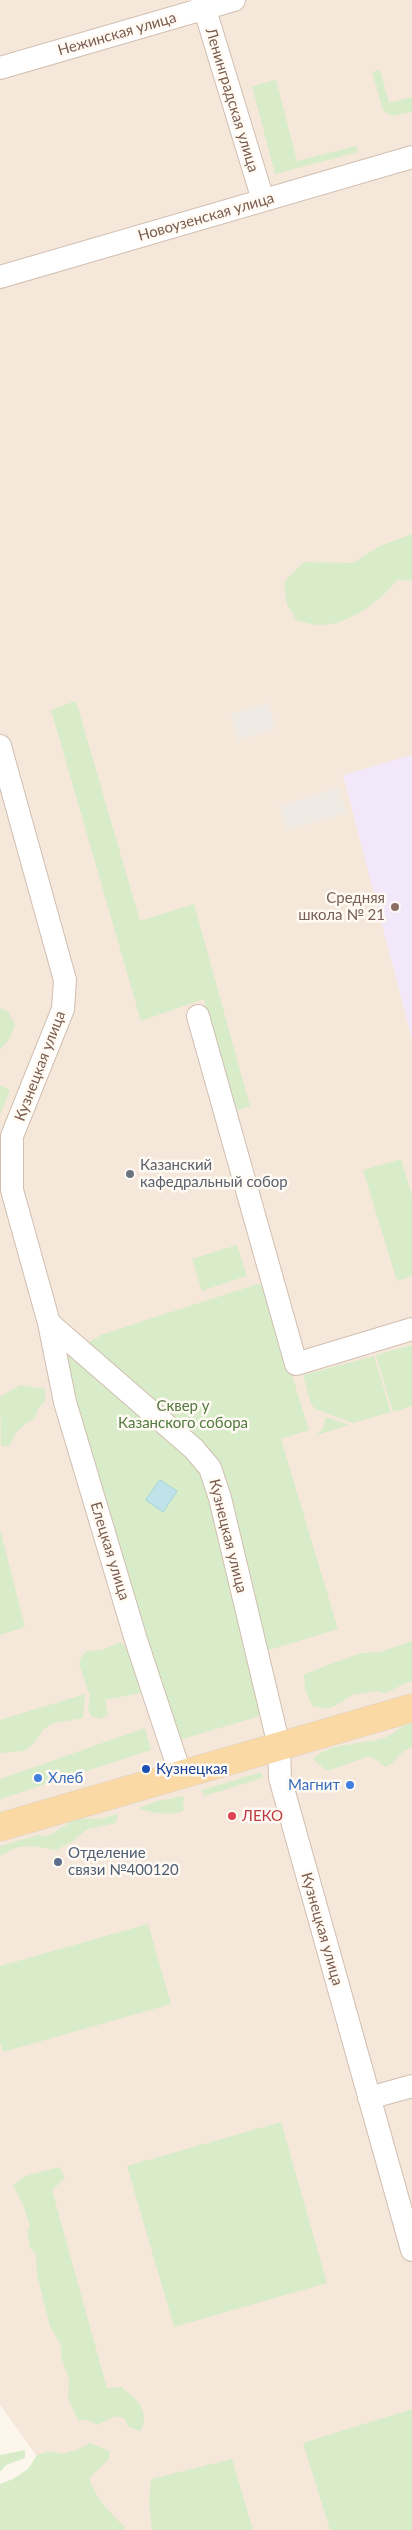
<!DOCTYPE html>
<html>
<head>
<meta charset="utf-8">
<style>
	body { margin:0 }
	canvas { display:block; background:#fdf6ec }
</style>
</head>
<body>
<canvas width="412" height="2530"></canvas>
<script>
const context = document.querySelector('canvas').getContext('2d');
context.lineJoin = 'round';
function paint(path, color) { context.fillStyle = color; context.fill(path, 'evenodd'); }
function trace(path, color, width, dash) { context.strokeStyle = color; context.lineWidth = width; context.lineCap = dash ? 'butt' : 'round'; context.setLineDash(dash || []); context.stroke(path); }
function label(font, color, halo, rows, align = 'center') {
  context.font = font + ' Lato,sans-serif'; context.lineWidth = 5; context.setLineDash([]); context.textBaseline = 'middle'; context.strokeStyle = halo; context.fillStyle = color; for (const [text, x, y, turn = 0] of rows) {
    context.save(); context.translate(x, y); context.rotate((+turn || 0) * Math.PI / 180); context.textAlign = isNaN(turn) ? turn : align; if (halo) context.strokeText(text, 0, 0); context.fillText(text, 0, 0); context.restore();
  }
}
const residential = new Path2D(`
	M0,0H412V2530H90L0,2405Z`);
const industrial = new Path2D(`
	M269,703L276,729L238,740L231,714Z
	M338,787L347,813L287,830L279,806Z`);
const education = new Path2D(`
	M412,755V1039L343,775Z`);
const green = new Path2D(`
	M380,70L389,103L412,97V112L392,116L383,110L372,72Z
	M276,80L297,161L356,146L358,152L275,174L252,86Z
	M412,534V581L397,580C380,602 349,625 320,625C313,625 304,622 297,621L287,605L284,582L304,562L353,563L380,546Z
	M76,701L140,921L194,904L250,1106L235,1111L204,999L141,1021L51,710Z
	M0,1007L8,1012L15,1024L10,1038L0,1050Z
	M0,1085L10,1090L0,1115Z
	M401,1159L412,1195V1276L397,1281L363,1170Z
	M237,1245L247,1276L202,1291L192,1259Z
	M257,1284L264,1285L309,1430L281,1439L338,1629L246,1657L263,1715L176,1741L62,1358L101,1335Z
	M412,1345V1406L393,1412L376,1355Z
	M374,1356L391,1412L353,1423L315,1409L311,1404L303,1375Z
	M20,1385L45,1389V1401L38,1409L35,1418C23,1425 14,1432 10,1446H1L0,1397Z
	M325,1417L349,1425L317,1435L324,1427Z
	M0,1529L25,1627L0,1635Z
	M412,1641V1681L385,1693L376,1691L351,1695L339,1704L327,1709L312,1706L305,1689L304,1674L361,1653L380,1652Z
	M120,1642L133,1653L145,1691C138,1695 115,1697 105,1700L108,1715L100,1719L91,1716L88,1709L90,1696L79,1664L81,1657L87,1651L102,1650Z
	M85,1694L83,1718L53,1723L43,1730L34,1744L24,1751L0,1753V1720Z
	M412,1722V1747C401,1750 396,1762 386,1767L370,1756L327,1771L313,1759C332,1742 357,1745 381,1739C390,1737 402,1726 412,1722Z
	M145,1728L151,1750L0,1799V1779Z
	M261,1772L263,1778L204,1796L202,1790Z
	M184,1796L183,1811C174,1816 148,1813 139,1808L157,1801Z
	M118,1814L116,1823L87,1829L72,1842L56,1850L34,1846L17,1847L0,1856V1846L38,1835L48,1836L77,1818L99,1819Z
	M148,1924L171,2004L3,2052L0,2042V1966Z
	M281,2122L327,2283L174,2327L127,2166Z
	M59,2167L65,2178L52,2190L107,2388L121,2387C137,2399 150,2410 141,2431L128,2427L124,2418L114,2416L98,2425L87,2420H78L68,2398L69,2379L61,2356V2345L50,2327L37,2275L36,2254L30,2248L27,2231L30,2227L24,2207L13,2185L26,2176Z
	M412,2409V2530H330L303,2443Z
	M90,2443L110,2451L108,2460L89,2478C96,2499 109,2512 125,2527V2530H0V2484L13,2479L28,2469L37,2455L50,2451L63,2454L79,2449Z
	M25,2450V2458L6,2465L0,2472V2455Z
	M232,2459L253,2530H152L149,2503L151,2479Z`);
const water = new Path2D(`
	M160,1480L177,1491L163,1512L146,1500Z`);
const minor = new Path2D(`
	M202,0L263,200
	M0,68L234,0
	M0,277L412,157
	M0,746L65,980L63,1009L12,1136V1190L49,1323L194,1449L210,1468L220,1498L279,1746L280,1778L412,2250
	M198,1016L296,1364L412,1329
	M49,1323L65,1402L136,1640L181,1776
	M369,2098L412,2086`);
const major = new Path2D(`
	M0,1827L412,1708`);
const markers = [
	[395,907,5,"#8d6e63"],
	[130,1174,5,"#6b7280"],
	[146,1769,5,"#1a4fb4"],
	[38,1778,5,"#3f7fe0"],
	[350,1785,5,"#3f7fe0"],
	[232,1816,5,"#e0444e"],
	[58,1862,5,"#5c6f8a"]
];
const streetNames = [
	["Нежинская улица",117,34,-16],
	["Ленинградская улица",232,100,73],
	["Новоузенская улица",206,217,-16],
	["Кузнецкая улица",40,1066,-69],
	["Кузнецкая улица",228,1536,76],
	["Елецкая улица",110,1551,73],
	["Кузнецкая улица",322,1929,74]
];
const educationNames = [
	["Средняя",385,898],
	["школа № 21",385,915]
];
const worshipNames = [
	["Казанский",140,1165],
	["кафедральный собор",140,1182]
];
const parkNames = [
	["Сквер у",183,1406],
	["Казанского собора",183,1423]
];
const transitNames = [
	["Кузнецкая",156,1769]
];
const shopNames = [
	["Хлеб",48,1778],
	["Магнит",340,1785,"right"]
];
const healthNames = [
	["ЛЕКО",242,1816]
];
const serviceNames = [
	["Отделение",68,1853],
	["связи №400120",68,1870]
];
paint(residential, '#f5e8da');
paint(industrial, '#efe9e4');
paint(education, '#f3e8fa');
paint(green, '#d8ecc9');
paint(water, '#bfe3e8');
trace(water, '#a5d3da', 1);
trace(minor, '#d1beb0', 24);
trace(major, '#dad1cd', 29);
trace(minor, '#fff', 22);
trace(major, '#fbd9a5', 28);
for (const [x, y, r, color] of markers) { const dot = new Path2D(); dot.arc(x, y, r, 0, 2 * Math.PI); context.fillStyle = color; context.fill(dot); trace(dot, '#fffaf3', 2); }
label('15px', '#7a5c4d', '#fffaf3', streetNames);
label('15px', '#785e54', '#fffaf3', educationNames, 'right');
label('15px', '#5b616d', '#fffaf3', worshipNames, 'left');
label('15px', '#537a41', '#fffaf3', parkNames);
label('15px', '#164399', '#fffaf3', transitNames, 'left');
label('15px', '#366cbe', '#fffaf3', shopNames, 'left');
label('15px', '#be3a42', '#fffaf3', healthNames, 'left');
label('15px', '#4e5e75', '#fffaf3', serviceNames, 'left');
</script>
</body>
</html>
